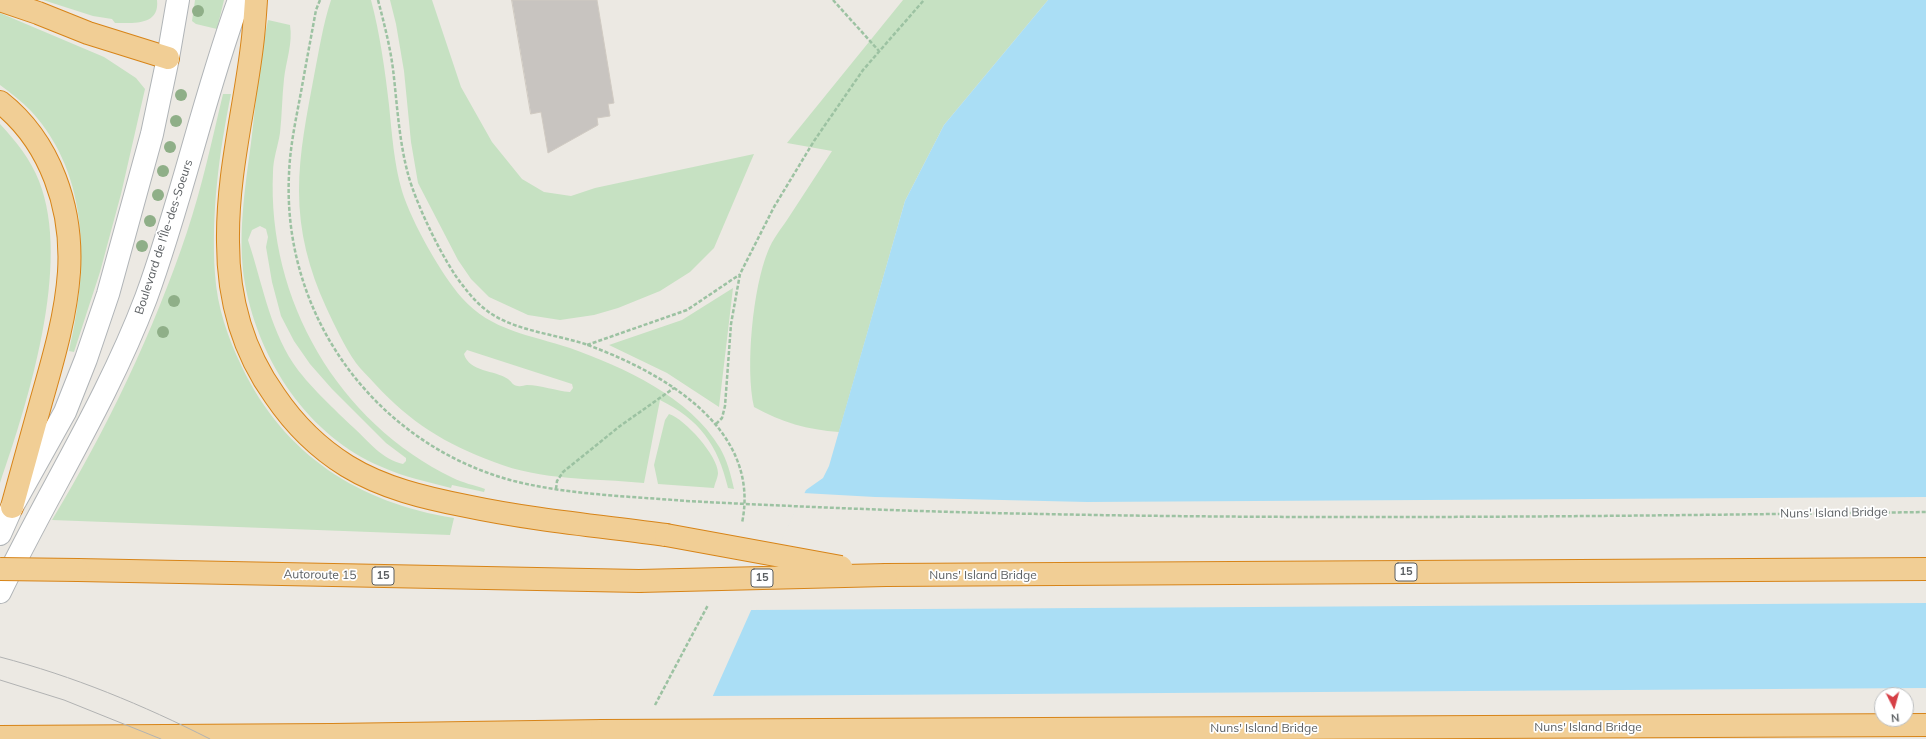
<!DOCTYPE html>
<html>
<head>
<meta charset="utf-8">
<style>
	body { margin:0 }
	#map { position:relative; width:1926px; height:739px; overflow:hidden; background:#ece9e3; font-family:Mulish,sans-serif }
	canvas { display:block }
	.north { position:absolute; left:1874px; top:687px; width:40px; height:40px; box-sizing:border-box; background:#fff; border:1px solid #bdbfc0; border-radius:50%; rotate:174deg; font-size:11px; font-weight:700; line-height:16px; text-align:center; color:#5b5f62 }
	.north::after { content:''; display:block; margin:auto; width:14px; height:18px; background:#d63f46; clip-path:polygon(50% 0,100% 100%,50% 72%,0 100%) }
</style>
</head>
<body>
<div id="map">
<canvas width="1926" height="739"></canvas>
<div class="north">N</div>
</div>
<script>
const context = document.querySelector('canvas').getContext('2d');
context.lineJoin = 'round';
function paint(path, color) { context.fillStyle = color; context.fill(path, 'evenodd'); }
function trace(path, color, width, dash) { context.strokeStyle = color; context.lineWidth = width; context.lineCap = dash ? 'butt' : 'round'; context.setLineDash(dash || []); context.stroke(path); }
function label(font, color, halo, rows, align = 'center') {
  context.font = font + ' Mulish,sans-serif'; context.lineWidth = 3.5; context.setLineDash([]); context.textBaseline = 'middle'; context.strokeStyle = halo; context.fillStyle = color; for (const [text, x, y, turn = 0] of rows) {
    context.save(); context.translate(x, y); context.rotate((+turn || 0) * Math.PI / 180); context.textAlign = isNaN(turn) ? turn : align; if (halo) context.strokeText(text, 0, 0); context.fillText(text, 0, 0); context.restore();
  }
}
const green = new Path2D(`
	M43,0H157C160,26 133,23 115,23L112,19L93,16Z
	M195,0H224L217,29L196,24L192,21Z
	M331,0H371C380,34 385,70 389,105C392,134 394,164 402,191C412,223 441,274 462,298C491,331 531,335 570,348C623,367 690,397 720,448C727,460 731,475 734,489L728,488C718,445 699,419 660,400L644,483C593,478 542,481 494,462C445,444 410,422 375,384C369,377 361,370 356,363C344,346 335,326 326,307C309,270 299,232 299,191C299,152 307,114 314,76C319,51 323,24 331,0ZM467,350L572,384L573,388L570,392C556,391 541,385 527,385C524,385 521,387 518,386C513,386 512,382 508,379C495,370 469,372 464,354Z
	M390,0H432L461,87L492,142L522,179L544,192L571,196L595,188L754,154L714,248L690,272L660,291L618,308L594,315L560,320L528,315L489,297L471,279L458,260L418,183L411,142L404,71L396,24Z
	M903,0H1048L944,125L905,201L839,432C808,430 781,422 754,407C745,368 753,287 768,251C772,240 781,229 787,220C802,197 817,174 832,151L787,143Z
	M0,13L104,57L136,78L145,89L121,194L100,272L74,352L69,351C88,270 91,176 31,111C21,101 11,93 0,85Z
	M268,20L290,25C293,43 286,61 284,79C282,97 282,115 280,133C278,146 273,159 273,172C267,300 338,422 453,478C463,483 474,485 485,489L484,492L452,485L451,488C428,482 404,477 382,467C308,436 259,361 245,284C237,238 245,188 251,143C256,102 259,60 268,20ZM260,226L266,229L268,237L266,247L272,282L281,316L294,341L310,364L332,389L386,443L406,458V461L403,464C383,460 368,441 354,428C336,411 307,384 293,363C269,326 262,282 248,240L252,230Z
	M223,94H231C219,153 211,214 215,274C217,307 228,338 242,367C284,455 359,503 454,518L450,535L52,520C107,429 153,333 187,232C202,187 212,140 223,94Z
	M0,124C16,141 31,160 39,181C72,264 28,402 0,483Z
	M733,288L719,407L667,373L609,345L682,320Z
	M669,414C685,419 718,456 718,473C718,477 715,483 714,488L658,484L654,465L665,420Z`);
const water = new Path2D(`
	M1048,0H1926V739L703,718L794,514L806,490L823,478L829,466L905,201L944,125ZM1882,695H1906V719H1882Z`);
const pier = new Path2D(`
	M803,493L875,497L1087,502L1926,497V603L750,610Z
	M1926,688V739H690L711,696ZM1882,695H1906V719H1882Z`);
const building = new Path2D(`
	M512,0H597L614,103L608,104L610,116L597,118L598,125L548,153L541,112L531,114Z`);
const path = new Path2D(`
	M320,0L316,10C311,37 306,64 301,92C296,119 290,146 289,174C282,315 374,442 510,480C567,495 628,496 686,501
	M378,0C384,23 390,46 393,69C397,103 399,141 408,174C416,204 444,263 464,287C470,295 477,303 486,310C511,330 554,334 585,344C660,371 762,427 742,523
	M833,0L879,51
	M587,345L687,310L739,275
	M716,424L722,418L725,406L731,324L740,274L774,207L814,141L863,70L924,0
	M556,489L557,481L563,472L620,426L674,388
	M655,705L708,605`);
const tertiary = new Path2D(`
	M0,534L12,507L65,412L86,359L108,294L152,134L168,58L178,0
	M0,592C47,494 107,401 146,298C182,200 203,98 239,0`);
const motorway = new Path2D(`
	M0,0L38,13L88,33L168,58
	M256,0C255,15 254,31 252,46C244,112 227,175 228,242C228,298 242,350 275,396C294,424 318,448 347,466C383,488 425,498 466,506C532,520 599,526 666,535
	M0,102C51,142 73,209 69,272C66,316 53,360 41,402C31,437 22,472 12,507
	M78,570L639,581
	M886,575L1926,569
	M0,737L332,735L602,731`);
const tram = new Path2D(`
	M0,657C73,676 143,705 210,739
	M0,680L64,700L161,739`);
const pathBridge = new Path2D(`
	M686,501C804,507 923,512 1041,514C1336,520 1632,516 1926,512`);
const motorwayBridge = new Path2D(`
	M666,535L841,567
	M0,569L78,570
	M639,581L886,575
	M602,731L1926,725`);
const trees = [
	[198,11],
	[181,95],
	[176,121],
	[170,147],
	[163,171],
	[158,195],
	[150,221],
	[142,246],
	[174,301],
	[163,332]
];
const shields = [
	[1406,572,22],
	[383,576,22],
	[762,578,22]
];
const shieldNames = [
	["15",1406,572],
	["15",383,576],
	["15",762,578]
];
const streetNames = [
	["Boulevard de l'Île-des-Soeurs",164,237,-72],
	["Nuns' Island Bridge",1834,513,-1],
	["Autoroute 15",320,575,1],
	["Nuns' Island Bridge",983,575],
	["Nuns' Island Bridge",1588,727],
	["Nuns' Island Bridge",1264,728]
];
paint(green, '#c6e1c2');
paint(water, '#aadef5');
paint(pier, '#ece9e3');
paint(building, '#c8c4c0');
trace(building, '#d0cac2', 1);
trace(tertiary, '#b0b4b7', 24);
trace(motorway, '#d78418', 24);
trace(path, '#9cc2a2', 2.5, [4, 2]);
trace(tertiary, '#fff', 22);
trace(motorway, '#f1ce95', 22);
trace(tram, '#b1b2b2', 1);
trace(motorwayBridge, '#d78418', 24, []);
trace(pathBridge, '#9cc2a2', 2.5, [4, 2]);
trace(motorwayBridge, '#f1ce95', 22);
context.fillStyle = '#8faf88';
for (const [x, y] of trees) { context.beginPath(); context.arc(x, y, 6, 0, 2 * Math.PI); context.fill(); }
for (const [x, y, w] of shields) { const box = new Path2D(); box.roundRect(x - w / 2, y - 9, w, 18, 3); context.fillStyle = '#fff'; context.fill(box); trace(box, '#5b5f62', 1); }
label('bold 11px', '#5b5f62', null, shieldNames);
label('12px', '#5b5f62', '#fff', streetNames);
</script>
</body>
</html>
